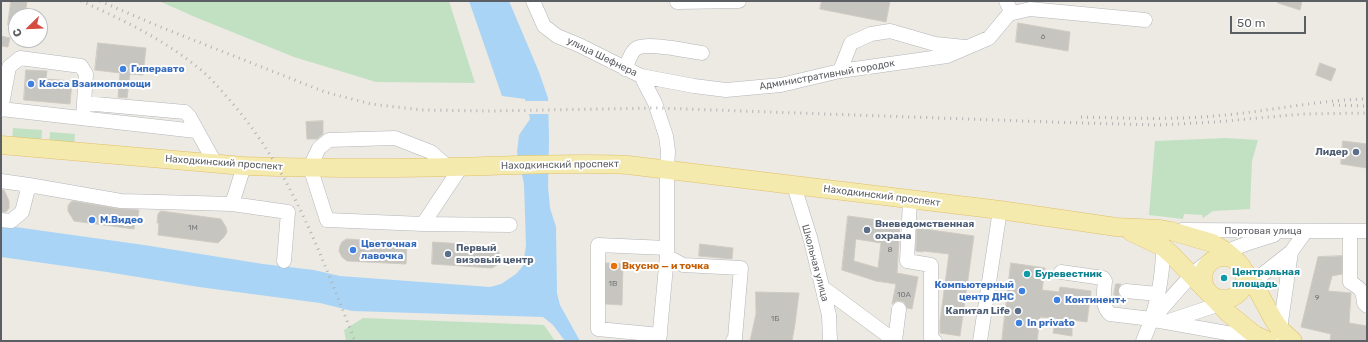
<!DOCTYPE html>
<html>
<head>
<meta charset="utf-8">
<style>
	body { margin:0 }
	#map { position:relative; width:1368px; height:342px; overflow:hidden; background:#eceae3; font-family:Rubik,sans-serif }
	canvas { display:block }
	.frame { position:absolute; inset:0; border:2px solid #5b5e62; pointer-events:none }
	.north { position:absolute; left:8px; top:8px; width:40px; height:40px; box-sizing:border-box; background:#fff; border:1px solid #bdbfc0; border-radius:50%; rotate:247deg; font-size:11px; font-weight:700; line-height:16px; text-align:center; color:#5b5e62 }
	.north::after { content:''; display:block; margin:auto; width:14px; height:18px; background:#d54c40; clip-path:polygon(50% 0,100% 100%,50% 72%,0 100%) }
	.scale { position:absolute; left:1230px; top:16px; width:76px; height:18px; box-sizing:border-box; border:2px solid #5b5e62; border-top:0; padding-left:5px; font-size:12px; line-height:14px; white-space:nowrap; color:#5b5e62; -webkit-text-stroke:3px #fff; paint-order:stroke }
</style>
</head>
<body>
<div id="map">
<canvas width="1368" height="342"></canvas>
<div class="frame"></div>
<div class="north">С</div>
<div class="scale">50 m</div>
</div>
<script>
const context = document.querySelector('canvas').getContext('2d');
context.lineJoin = 'round';
function paint(path, color) { context.fillStyle = color; context.fill(path, 'evenodd'); }
function trace(path, color, width, dash) { context.strokeStyle = color; context.lineWidth = width; context.lineCap = dash ? 'butt' : 'round'; context.setLineDash(dash || []); context.stroke(path); }
function label(font, color, halo, rows, align = 'center') {
  context.font = font + ' Rubik,sans-serif'; context.lineWidth = 4; context.setLineDash([]); context.textBaseline = 'middle'; context.strokeStyle = halo; context.fillStyle = color; for (const [text, x, y, turn = 0] of rows) {
    context.save(); context.translate(x, y); context.rotate((+turn || 0) * Math.PI / 180); context.textAlign = isNaN(turn) ? turn : align; if (halo) context.strokeText(text, 0, 0); context.fillText(text, 0, 0); context.restore();
  }
}
const green = new Path2D(`
	M159,1H449L475,83L376,82L294,57L195,17Z
	M13,128L42,130L41,146L12,144Z
	M50,132L75,134L74,149L49,146Z
	M1226,138L1258,140L1252,161L1250,209L1213,211L1203,218L1202,215L1184,214L1183,219L1149,215L1155,141Z
	M363,318L544,325L555,341H346L344,330Z`);
const water = new Path2D(`
	M469,1H509L539,72L548,98L549,138L548,187L550,208L556,227L557,293L560,305L580,341H565L553,325L543,317L352,311L320,303L199,287L107,272L1,257V225L144,245L263,264L314,270L340,276L490,287L501,284L516,274L523,266L526,245L524,184L517,152L519,135L530,119L525,99L502,96Z`);
const pier = new Path2D(`
	M524,101H550L551,114H527Z`);
const building = new Path2D(`
	M11,1H27L25,16H16V26L8,25Z
	M822,1H890L886,22L820,9Z
	M1278,1H1302L1300,10L1278,3Z
	M1018,23L1070,32L1068,51L1016,42Z
	M1,36L10,38L8,47L1,46Z
	M98,43L146,48L143,75L130,74L127,98L118,97L120,73L95,70Z
	M1320,63L1336,69L1331,81L1316,75Z
	M26,70L47,71L46,79L72,81L70,104L24,100Z
	M323,121V134L317,139H307L306,122Z
	M1343,141L1367,144V168L1341,164Z
	M1,190H4L9,201V208L6,212H1Z
	M72,201L120,209L139,210L138,217H135L134,229L74,221L68,211V206Z
	M161,211L221,219L226,227L227,232L224,237L218,243L158,235L159,223H157L158,214Z
	M848,216L900,223L897,273L918,277L912,309L907,308L904,302L900,301H896L892,304L896,284L876,281L842,270ZM856,239L881,243L878,268L854,261Z
	M917,228L974,236L960,336L940,333V321L949,254L923,251V252L916,251Z
	M347,239L407,243L406,264L347,261L342,257L339,251L340,246L342,242Z
	M433,242L492,246L497,249L500,255L499,261L497,265L492,268L432,264Z
	M700,244L733,248L732,259L699,256Z
	M1342,256V274L1332,276L1328,291L1351,293L1349,323L1367,326V341H1330L1331,334L1301,327L1318,257Z
	M606,263L623,264L622,305L606,304Z
	M1011,263L1045,268L1042,290L1059,292L1060,287L1091,291L1087,322L1072,320V336L1053,333L1056,318L1040,317L1037,341H1002Z
	M1116,284H1121L1118,290L1119,296L1114,295Z
	M756,292L799,293L795,324L792,341H750L756,314Z`);
const minor = new Path2D(`
	M533,1L544,26L557,36L579,45L641,76L655,103L666,136L668,151L667,169V256L683,265L741,268L735,338L733,341
	M677,2L739,1
	M1009,14L1030,9L1145,20
	M625,69C628,63 631,51 637,48C649,42 687,51 702,53
	M840,71L851,43L871,34L890,31L935,44L965,47
	M641,76L694,86L726,90L781,85L840,71L947,56L989,38L1009,14L1010,9L1006,1
	M84,103L185,112L189,116L215,163
	M1,109L196,131
	M1,110L9,67L20,58L81,66L86,74L83,117
	M448,167L431,152L395,138L329,140L319,148L310,167L327,220L423,224L461,167
	M1,181L29,185L121,201L232,204L244,166
	M794,186L810,237L829,315L830,341
	M910,200L907,261L931,265V338L935,341
	M232,204L288,212L284,261
	M1,220L11,221L22,212L29,185
	M423,224L510,225
	M1182,230L1367,231
	M1350,231V282C1361,289 1363,290 1364,303L1367,306
	M1061,272L1103,278L1105,281C1104,292 1101,306 1110,314L1143,318L1260,339
	M822,287L895,341
	M1126,291L1158,294
	M1152,320C1169,301 1190,273 1211,260C1230,248 1252,242 1274,235
	M1169,321L1220,304L1236,295L1291,252L1306,231
	M660,335L598,329V245L667,248
	M659,341L667,256
	M895,341L899,309
	M980,341L1000,210
	M1143,341C1156,311 1163,280 1163,247
	M1276,341L1280,329L1291,252`);
const major = new Path2D(`
	M1,145L244,166C312,168 382,169 450,167C509,166 569,162 628,165L1000,210L1116,227L1160,229L1171,231L1212,243L1227,252L1234,258L1253,282L1273,319L1280,329L1293,341
	M1131,232L1163,247L1172,255L1228,313L1255,335L1268,341
	M1203 278a21 21 0 1 1 42 0a21 21 0 1 1-42 0Z`);
const rail = new Path2D(`
	M81,1C121,19 161,38 196,66C211,77 222,92 234,105C294,177 321,256 355,341
	M100,1L158,26L325,92L371,104L422,110L491,111L657,108L1081,123L1158,125L1215,122L1303,114L1367,113
	M1333,105L1367,106
	M1081,117C1126,118 1171,120 1215,116C1266,112 1316,100 1367,99`);
const markers = [
	[123,69,4,"#3f7fe0"],
	[31,84,4,"#3f7fe0"],
	[1356,152,4,"#5c6f8a"],
	[92,220,4,"#3f7fe0"],
	[867,230,4,"#5c6f8a"],
	[353,250,4,"#3f7fe0"],
	[448,254,4,"#5c6f8a"],
	[614,266,4,"#e8710a"],
	[1027,274,4,"#0f9aa8"],
	[1224,278,4,"#0f9aa8"],
	[1022,291,4,"#3f7fe0"],
	[1057,300,4,"#3f7fe0"],
	[1018,311,4,"#5c6f8a"],
	[1019,323,4,"#3f7fe0"]
];
const numberNames = [
	["6",1043,37],
	["1М",193,228],
	["8",890,250],
	["1В",613,284],
	["10А",904,295],
	["9",1317,298],
	["1Б",775,319]
];
const streetNames = [
	["улица Шефнера",602,57,26],
	["Административный городок",827,75,-10],
	["Находкинский проспект",224,163,4],
	["Находкинский проспект",560,165,-1],
	["Находкинский проспект",882,196,7],
	["Портовая улица",1263,231],
	["Школьная улица",815,263,75]
];
const shopNames = [
	["Гиперавто",131,69],
	["Касса Взаимопомощи",39,84],
	["М.Видео",100,220],
	["Цветочная",361,244],
	["лавочка",361,256],
	["Компьютерный",1014,285,"right"],
	["центр ДНС",1014,297,"right"],
	["Континент+",1065,300],
	["In privato",1027,323]
];
const serviceNames = [
	["Лидер",1348,152],
	["Вневедомственная",875,224,"left"],
	["охрана",875,236,"left"],
	["Первый",456,248,"left"],
	["визовый центр",456,260,"left"],
	["Капитал Life",1010,311]
];
const foodNames = [
	["Вкусно — и точка",622,266]
];
const cultureNames = [
	["Центральная",1232,272],
	["площадь",1232,284],
	["Буревестник",1035,274]
];
paint(green, '#c2e1c2');
paint(water, '#aad4f5');
paint(pier, '#eceae3');
paint(building, '#c7c5c0');
trace(building, '#d0cbc2', 1);
trace(minor, '#b3b5b8', 15);
trace(major, '#e1bf67', 19);
trace(minor, '#fff', 14);
trace(major, '#f5eaae', 18);
trace(rail, '#b1b2b2', 3, [1, 5]);
for (const [x, y, r, color] of markers) { const dot = new Path2D(); dot.arc(x, y, r, 0, 2 * Math.PI); context.fillStyle = color; context.fill(dot); trace(dot, '#fff', 1.5); }
label('8px', '#76787a', null, numberNames);
label('10px', '#5b5e62', '#fff', streetNames);
label('bold 10px', '#366cbe', '#fff', shopNames, 'left');
label('bold 10px', '#4e5e75', '#fff', serviceNames, 'right');
label('bold 10px', '#c56008', '#fff', foodNames, 'left');
label('bold 10px', '#0d838f', '#fff', cultureNames, 'left');
</script>
</body>
</html>
